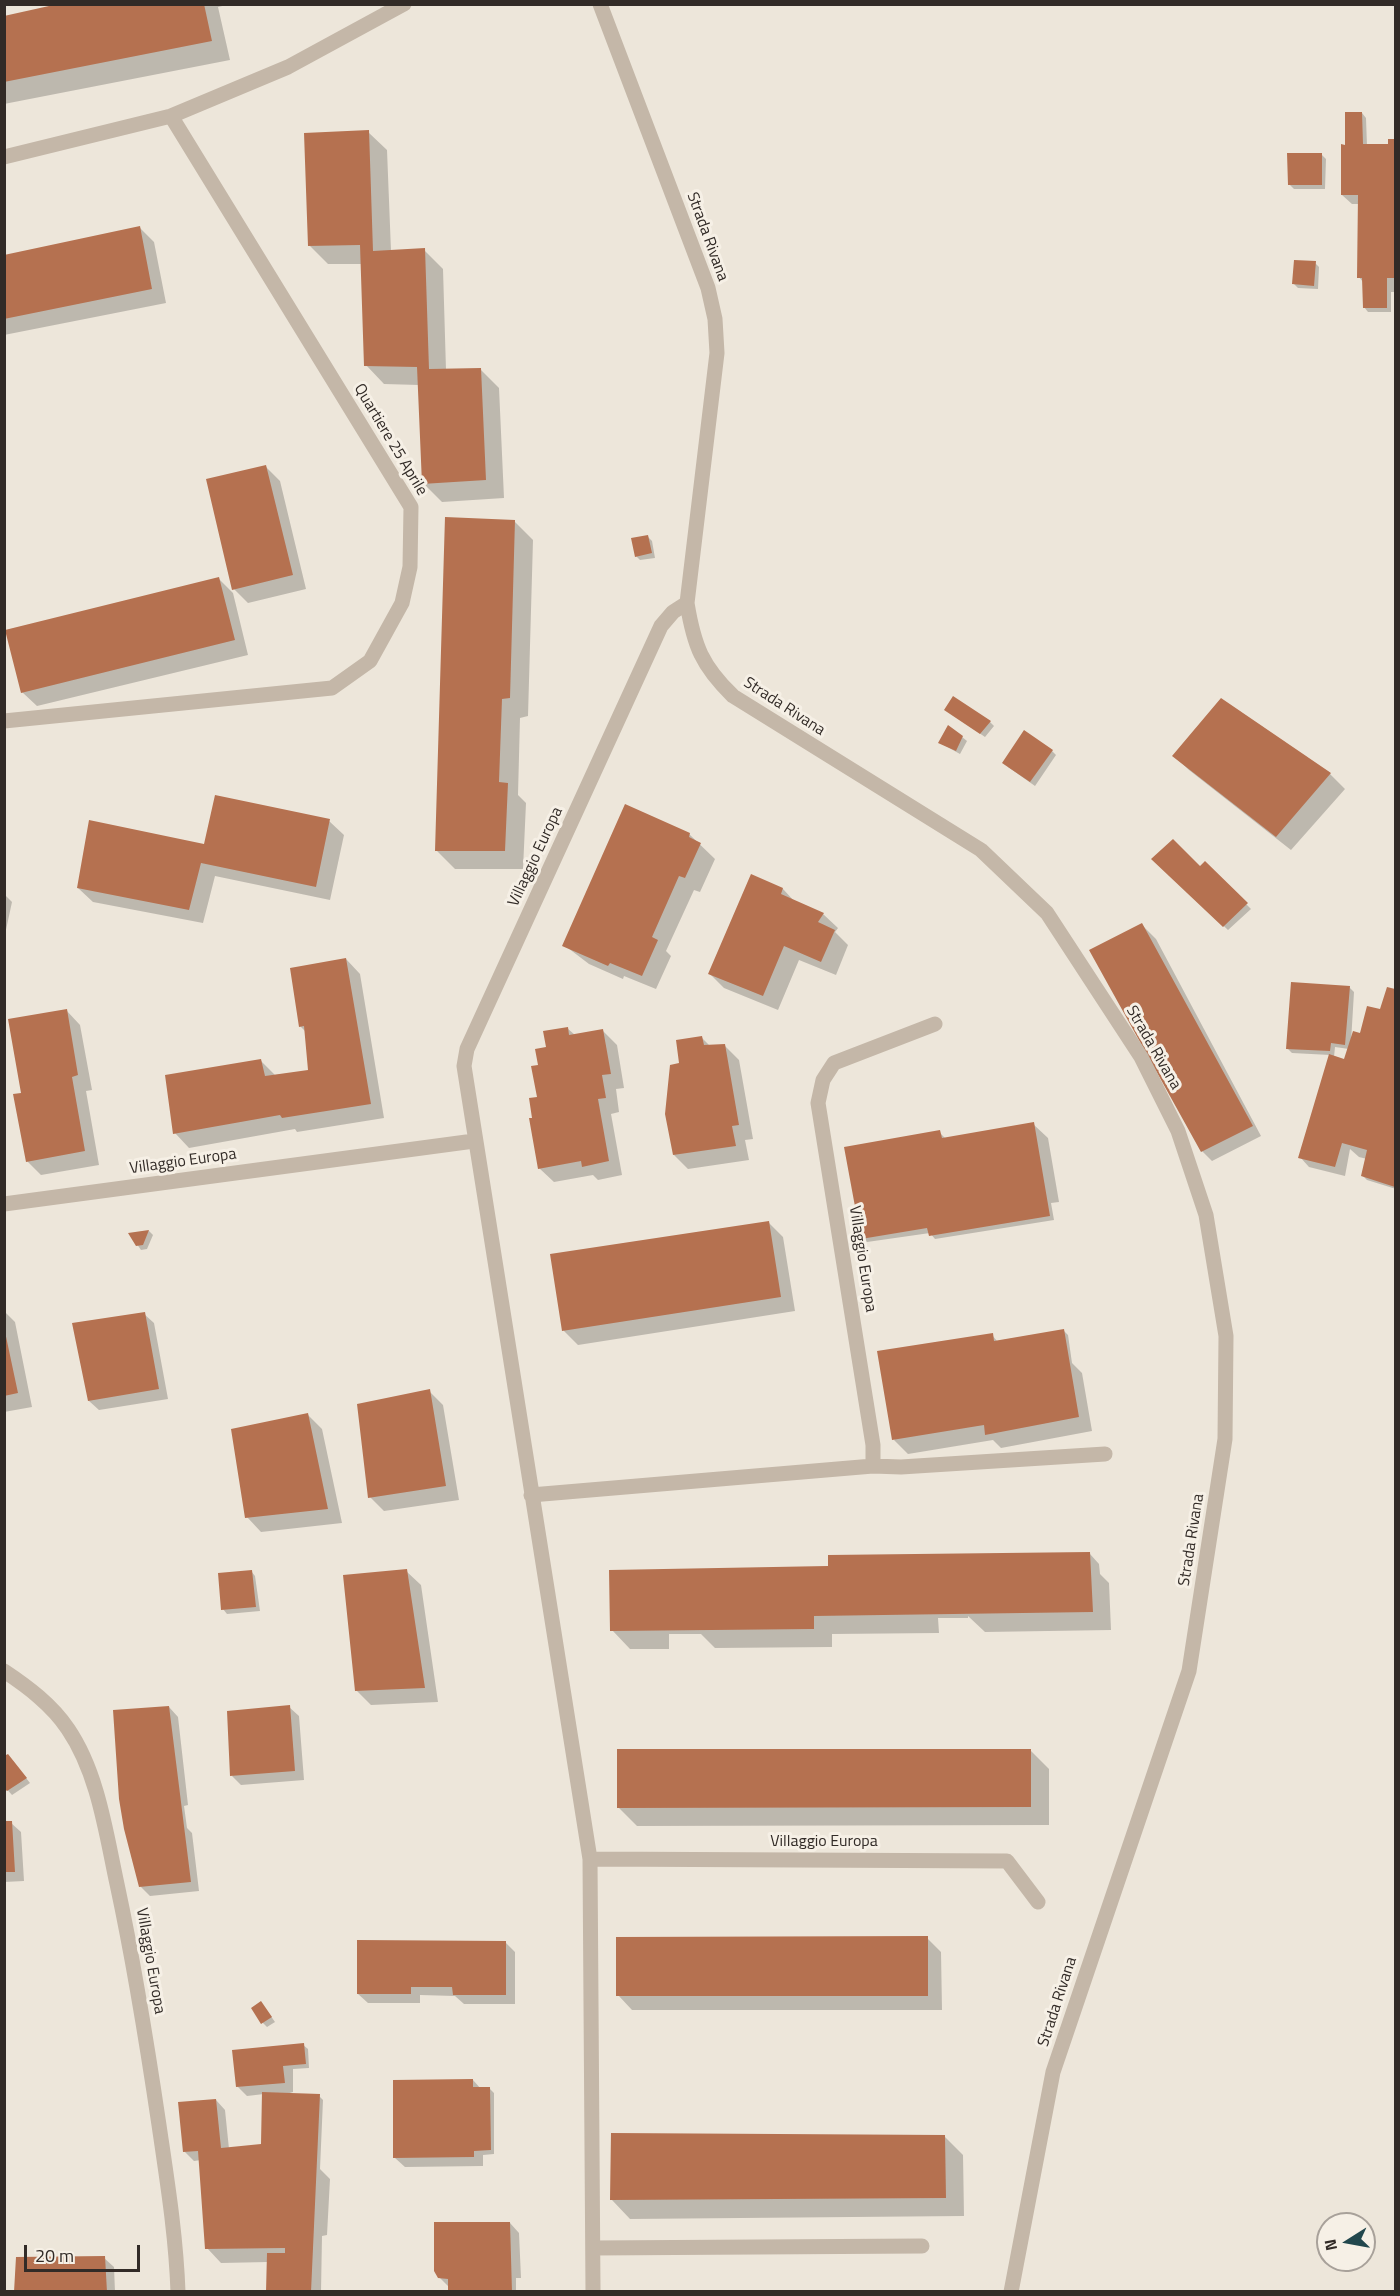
<!DOCTYPE html>
<html>
<head>
<meta charset="utf-8">
<style>
	body { margin:0 }
	#map { position:relative; width:1400px; height:2296px; overflow:hidden; background:#ede6da; font-family:"Titillium Web",sans-serif }
	canvas { display:block }
	.frame { position:absolute; inset:0; border:6px solid #322b27; pointer-events:none }
	.north { position:absolute; left:1316px; top:2212px; width:60px; height:60px; box-sizing:border-box; background:#f6f0e6; border:2px solid #a8a19a; border-radius:50%; rotate:259deg; font-size:16px; font-weight:700; line-height:24px; text-align:center; color:#322b27 }
	.north::after { content:''; display:block; margin:auto; width:21px; height:27px; background:#22474d; clip-path:polygon(50% 0,100% 100%,50% 72%,0 100%) }
	.scale { position:absolute; left:24px; top:2245px; width:116px; height:27px; box-sizing:border-box; border:3px solid #322b27; border-top:0; padding-left:8px; font-size:18px; line-height:21px; white-space:nowrap; color:#322b27; -webkit-text-stroke:4px #f6f0e6; paint-order:stroke }
</style>
</head>
<body>
<div id="map">
<canvas width="1400" height="2296"></canvas>
<div class="frame"></div>
<div class="north">N</div>
<div class="scale">20 m</div>
</div>
<script>
const context = document.querySelector('canvas').getContext('2d');
context.lineJoin = 'round';
function paint(path, color) { context.fillStyle = color; context.fill(path, 'evenodd'); }
function trace(path, color, width, dash) { context.strokeStyle = color; context.lineWidth = width; context.lineCap = dash ? 'butt' : 'round'; context.setLineDash(dash || []); context.stroke(path); }
function label(font, color, halo, rows, align = 'center') {
  context.font = font + ' "Titillium Web",sans-serif'; context.lineWidth = 6; context.setLineDash([]); context.textBaseline = 'middle'; context.strokeStyle = halo; context.fillStyle = color; for (const [text, x, y, turn = 0] of rows) {
    context.save(); context.translate(x, y); context.rotate((+turn || 0) * Math.PI / 180); context.textAlign = isNaN(turn) ? turn : align; if (halo) context.strokeText(text, 0, 0); context.fillText(text, 0, 0); context.restore();
  }
}
const shadow = new Path2D(`
	M66,4H231L218,7L230,60L4,104V17Z
	M1362,113L1366,118L1367,146H1389V140H1396V292H1391V312H1368L1364,307L1363,282L1359,277L1360,204H1352L1342,195L1346,146Z
	M368,132L387,150L391,251L424,250L443,269L446,370L480,369L499,388L504,498L442,502L423,483L419,385L384,384L366,365L362,264H328L310,246Z
	M1321,154L1326,159L1325,189H1294L1289,184Z
	M140,228L154,242L166,303L4,335V256Z
	M1315,263L1319,267L1318,289L1298,288L1293,283Z
	M266,467L280,481L306,589L248,603L234,589Z
	M514,521L533,540L528,716L520,718L518,795L526,803L523,869H455L436,850Z
	M648,537L652,541L655,558L640,560L636,556Z
	M219,579L233,593L248,655L37,706L22,692Z
	M1221,700L1330,774L1345,789L1291,850L1189,770L1174,756Z
	M951,714L990,722L994,726L985,737Z
	M962,737L967,741L960,754L940,743Z
	M1052,751L1056,755L1035,786L1008,767Z
	M329,821L344,835L330,900L215,876L203,923L93,902L78,888Z
	M689,834L715,859L700,892L694,890L666,951L671,956L656,989L624,976L623,979L589,964L564,945Z
	M1153,859L1200,868L1205,863L1251,909L1228,930Z
	M752,876L783,889L795,902L823,914L838,928L835,932L848,945L836,975L799,960L778,1010L724,988L710,974Z
	M4,894L12,902L4,939Z
	M1142,925L1156,939L1261,1136L1212,1161L1202,1151L1154,1066Z
	M346,959L360,974L384,1118L297,1132L295,1129L189,1148L175,1133L261,1061L275,1075L310,1071L306,1032L300,1026Z
	M1349,987L1354,992L1351,1042L1381,1011L1388,989L1396,991V1189L1367,1180L1362,1175L1367,1159L1359,1157L1350,1149L1345,1176L1309,1167L1300,1157L1330,1055L1292,1053L1287,1048ZM1335,1047L1349,1049L1345,1060L1334,1057Z
	M66,1010L80,1025L92,1090L86,1091L99,1165L41,1175L27,1161L23,1094Z
	M567,1028L575,1035L602,1030L617,1045L624,1088L616,1089L619,1112L611,1114L622,1175L598,1180L593,1175L554,1182L539,1168L534,1119L539,1098L540,1066L548,1048Z
	M702,1038L710,1046L724,1045L739,1060L753,1139L745,1140L749,1160L688,1169L674,1155L680,1064Z
	M1033,1124L1048,1138L1059,1202L1051,1203L1054,1220L935,1239L930,1233L867,1242L862,1238L939,1132L946,1139Z
	M769,1223L783,1237L795,1311L578,1345L564,1331L552,1256Z
	M149,1231L153,1235L147,1249L141,1250L130,1234Z
	M4,1311L15,1322L32,1407L4,1412Z
	M144,1314L154,1323L168,1399L99,1410L89,1401Z
	M1063,1330L1068,1335L1072,1363L1082,1373L1092,1431L1001,1448L993,1440L908,1454L894,1440L992,1335L997,1341Z
	M429,1391L443,1405L459,1500L384,1511L370,1497Z
	M307,1414L322,1429L342,1523L261,1532L247,1517Z
	M1090,1554L1099,1564L1100,1574L1109,1583L1111,1630L985,1632L968,1616V1618H938L939,1633L832,1634V1647L715,1648L701,1634H669V1649H630L612,1630L833,1568Z
	M251,1571L255,1576L260,1611L227,1614L223,1609Z
	M406,1571L421,1585L438,1702L371,1705L356,1690Z
	M169,1707L178,1717L188,1805L184,1806L187,1828L192,1833L199,1891L150,1896L141,1887Z
	M289,1707L299,1716L304,1780L241,1785L232,1776Z
	M1031,1751L1049,1769V1825L637,1826L619,1808Z
	M12,1760L30,1783L12,1795L4,1786Z
	M4,1823H11L21,1832L24,1881L4,1882Z
	M927,1938L941,1952L942,2010H632L618,1995Z
	M506,1943L515,1952V2004H464L455,1996L420,1995V2003H368L358,1994Z
	M261,2002L275,2022L267,2027L263,2023Z
	M303,2045L308,2049L309,2068L293,2069V2092L283,2095L319,2096L323,2100L320,2169L330,2179L327,2235L322,2236L321,2292H267L268,2262L221,2263L207,2248L201,2160L194,2161L184,2151L216,2100L225,2110L229,2149L264,2150V2094L247,2096L237,2086Z
	M473,2080L481,2089L489,2088L494,2093V2154L483,2155V2166L405,2167L395,2158Z
	M944,2136L963,2155L964,2216L630,2219L612,2200Z
	M510,2223L519,2233L521,2278H516V2292H449V2287L439,2277Z
	M104,2258L114,2267L115,2292H15Z`);
const building = new Path2D(`
	M58,4H204L212,41L4,82V16Z
	M1345,112H1362L1363,144H1388V139H1395V278H1387V308H1363L1362,278H1357L1358,195H1341V144L1345,145Z
	M369,130L373,251L425,248L429,369L481,368L486,480L422,484L417,367L364,366L360,245L308,246L304,133Z
	M1287,153H1322V185H1288Z
	M140,226L152,289L4,319V255Z
	M1294,260L1316,261L1314,286L1292,284Z
	M266,465L293,575L232,590L206,479Z
	M445,517L515,520L510,698L502,699L499,782L508,783L505,851H435Z
	M648,535L652,553L635,557L631,538Z
	M219,577L235,640L21,693L5,630Z
	M953,696L991,721L980,734L944,710Z
	M1221,698L1331,773L1276,837L1172,756Z
	M948,725L963,736L956,751L938,743Z
	M1024,730L1053,750L1030,782L1002,763Z
	M215,795L330,819L316,887L201,863L189,910L77,888L89,820L204,844Z
	M625,804L690,833L689,837L701,843L685,878L679,876L652,937L658,940L642,976L610,963L608,966L562,946Z
	M1173,839L1200,866L1205,861L1248,903L1223,927L1151,859Z
	M751,874L783,888L781,894L824,913L818,922L835,930L821,962L784,946L763,996L708,974Z
	M1142,923L1253,1126L1201,1152L1089,950Z
	M346,958L371,1104L282,1118L280,1115L173,1134L165,1075L261,1059L265,1076L308,1070L304,1026L299,1027L290,968Z
	M1291,982L1350,986L1345,1045L1331,1043L1330,1051L1286,1049Z
	M1387,987L1395,989V1187L1361,1176L1367,1150L1342,1143L1335,1167L1298,1158L1329,1054L1344,1059L1353,1031L1360,1033L1367,1006L1380,1009Z
	M67,1009L78,1075L72,1077L85,1151L26,1162L13,1094L21,1093L8,1019Z
	M568,1027L569,1035L603,1029L611,1074L602,1075L606,1098L598,1099L609,1161L582,1167L581,1161L538,1169L529,1118H532L529,1098L537,1097L531,1066L538,1065L535,1049L546,1047L543,1031Z
	M702,1036L704,1045L725,1044L739,1125L732,1126L736,1146L673,1155L665,1114L670,1065L679,1063L676,1040Z
	M1034,1122L1050,1216L929,1236L927,1228L861,1239L844,1147L940,1130L942,1138Z
	M769,1221L781,1297L562,1331L550,1254Z
	M149,1230L143,1245L136,1246L128,1233Z
	M145,1312L159,1389L88,1401L72,1323Z
	M4,1327L18,1393L4,1396Z
	M1064,1329L1079,1417L985,1435L984,1425L892,1440L877,1351L993,1333L994,1341Z
	M430,1389L446,1486L368,1498L357,1404Z
	M308,1413L328,1509L245,1518L231,1429Z
	M1090,1552L1093,1612L814,1616V1629L610,1631L609,1570L828,1566V1555Z
	M407,1569L425,1688L355,1691L343,1575Z
	M252,1570L256,1607L221,1610L218,1573Z
	M290,1705L295,1771L230,1776L227,1711Z
	M169,1706L191,1882L139,1887L124,1829L119,1799L113,1710Z
	M617,1749H1031V1807L617,1808Z
	M8,1754L27,1778L7,1791L4,1788V1756Z
	M4,1821H12L15,1872H4Z
	M928,1936V1996H616V1937Z
	M357,1940L506,1941V1995H453L452,1987H411V1994H357Z
	M261,2001L272,2017L261,2024L251,2008Z
	M304,2043L306,2064L283,2066L285,2083L236,2087L232,2050Z
	M473,2079V2087H490L491,2150L474,2151V2157L393,2158V2080Z
	M262,2092L320,2094L311,2292H266L267,2253H285V2248L205,2249L198,2151L183,2152L178,2102L216,2099L221,2148L261,2144Z
	M611,2133L945,2135L946,2198L610,2200Z
	M434,2222H510L512,2292H448V2279L438,2278L434,2271Z
	M105,2256L107,2292H14L16,2257Z`);
const street = new Path2D(`
	M600,4L708,288L715,319L717,353L687,603C694,646 702,666 733,696L981,850L1047,913L1141,1057L1178,1131L1206,1215L1226,1336L1225,1439L1189,1671L1053,2072L1011,2292
	M4,157L171,116L288,67L404,4
	M4,721L332,688L370,661L402,603L410,567L411,507L171,116
	M4,1204L474,1141
	M873,1466V1445L818,1103L823,1080L834,1063L935,1024
	M531,1495L873,1466L901,1467L1105,1454
	M4,1671C28,1687 52,1705 68,1729C98,1773 106,1833 117,1884C134,1963 147,2044 159,2125C167,2180 176,2235 178,2292
	M590,1859L1007,1861L1038,1902
	M593,2248L922,2246
	M593,2292L590,1859L464,1066L467,1049L661,626L673,612L687,603`);
const streetNames = [
	["Strada Rivana",707,237,70],
	["Quartiere 25 Aprile",390,440,59],
	["Strada Rivana",784,707,33],
	["Villaggio Europa",536,857,-65],
	["Strada Rivana",1153,1048,60],
	["Villaggio Europa",183,1162,-8],
	["Villaggio Europa",862,1259,81],
	["Strada Rivana",1192,1540,-81],
	["Villaggio Europa",824,1842],
	["Villaggio Europa",150,1961,80],
	["Strada Rivana",1058,2002,-72]
];
paint(shadow, '#0003');
paint(building, '#b57150');
trace(street, '#c4b7a8', 15);
label('16px', '#322b27', '#f6f0e6', streetNames);
</script>
</body>
</html>
